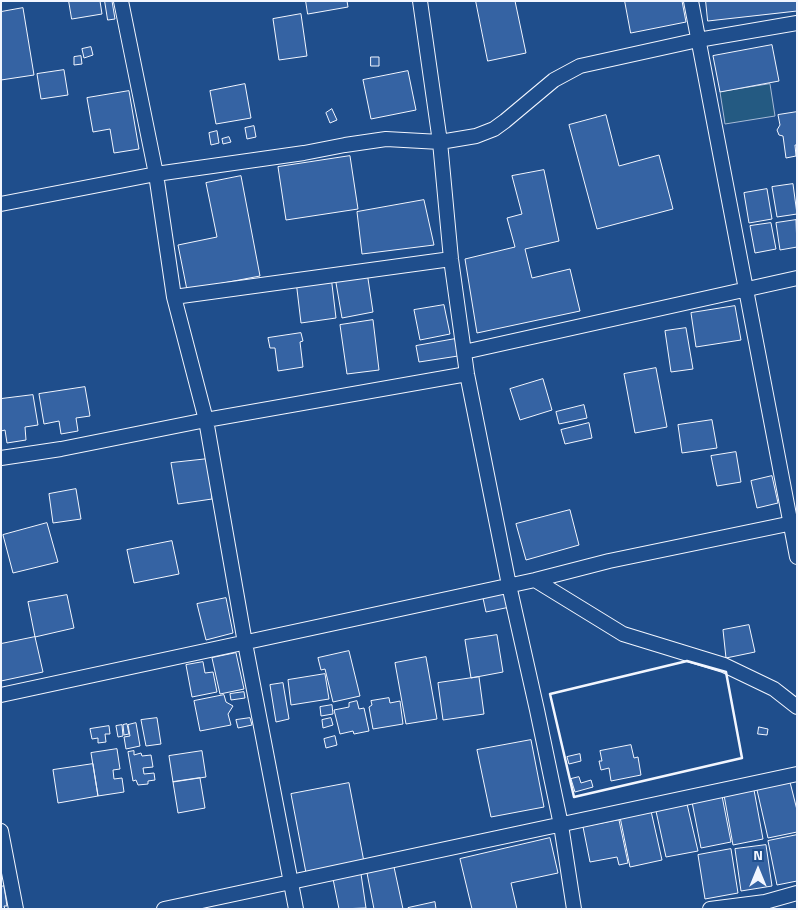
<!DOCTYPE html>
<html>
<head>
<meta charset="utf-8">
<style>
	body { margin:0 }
	#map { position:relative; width:798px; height:910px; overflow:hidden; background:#1f4e8c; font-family:"Titillium Web",sans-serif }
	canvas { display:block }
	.frame { position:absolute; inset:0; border:2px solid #f2f6ff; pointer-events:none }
	.north { position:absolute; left:733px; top:845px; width:50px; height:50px; -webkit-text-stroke:4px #1f4e8c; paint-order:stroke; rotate:0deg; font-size:14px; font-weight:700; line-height:20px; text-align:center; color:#f2f6ff }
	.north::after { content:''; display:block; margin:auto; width:18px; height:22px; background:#f2f6ff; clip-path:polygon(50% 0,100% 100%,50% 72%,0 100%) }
</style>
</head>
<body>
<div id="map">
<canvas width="798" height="910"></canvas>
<div class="frame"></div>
<div class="north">N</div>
</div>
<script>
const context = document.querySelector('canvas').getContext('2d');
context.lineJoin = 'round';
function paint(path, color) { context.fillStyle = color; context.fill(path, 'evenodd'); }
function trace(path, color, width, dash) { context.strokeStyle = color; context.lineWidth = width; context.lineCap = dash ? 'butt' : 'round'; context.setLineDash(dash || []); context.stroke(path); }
const green = new Path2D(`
	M770,84L775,116L725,124L720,92Z`);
const building = new Path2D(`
	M69,1H100L102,14L72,19Z
	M105,1H112L115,19L108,20Z
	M306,1H347L348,7L308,14Z
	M476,1H515L526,53L488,61Z
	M625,1H682L686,22L631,33Z
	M706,1H797V11L708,21Z
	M23,8L34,75L1,80V12Z
	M301,14L307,56L279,60L273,19Z
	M772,45L779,81L720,92L713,56Z
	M91,47L93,55L84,58L82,49Z
	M81,56L82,64L74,65V57Z
	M371,57H379V66H371Z
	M64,70L68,95L41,99L37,74Z
	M408,71L416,110L371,119L363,80Z
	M245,84L251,118L216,124L210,91Z
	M129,91L139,149L114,153L110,129L93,132L87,98Z
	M332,109L337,120L330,123L326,113Z
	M797,112V145H795L796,156L786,158L783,136L779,135L777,130L780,125L778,115Z
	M606,115L619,166L659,155L673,209L597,229L569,125Z
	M254,126L256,137L247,139L245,128Z
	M217,131L219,143L211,145L209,133Z
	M229,137L231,142L223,144L222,139Z
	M350,156L358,209L286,220L278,167Z
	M544,170L559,241L525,249L532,278L570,269L580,311L477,333L465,259L515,247L507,218L522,214L512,176Z
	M241,176L260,276L187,290L178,245L217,237L206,183Z
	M793,184L797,214L777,217L772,187Z
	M767,189L772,219L749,223L744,193Z
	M424,200L434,245L362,254L357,212Z
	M796,220L797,247L780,250L776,223Z
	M771,223L776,249L755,253L750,226Z
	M367,272L373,312L342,318L335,277Z
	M331,276L336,318L301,323L296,281Z
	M444,305L450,334L420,340L414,310Z
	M735,306L741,340L696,347L691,313Z
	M373,320L379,370L347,374L340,325Z
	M686,328L693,369L671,372L665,331Z
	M301,333L303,341L300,342L303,367L278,371L275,348H270L268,338Z
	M455,339L458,356L419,362L416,346Z
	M656,368L667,427L635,433L624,374Z
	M543,379L552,410L520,420L510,389Z
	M85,387L90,416L76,418L78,431L61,434L59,421L44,424L39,394Z
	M33,395L38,425L25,427L26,440L7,443L5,430L1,431V399Z
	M584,405L587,418L559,424L556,412Z
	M712,420L717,448L682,453L678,425Z
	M589,423L592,438L565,444L561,430Z
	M736,452L741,482L717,486L711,456Z
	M208,459L212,499L178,504L171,463Z
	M772,476L778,503L757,508L751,481Z
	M76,489L81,519L53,523L49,494Z
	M570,510L579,545L526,560L516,524Z
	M47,523L58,562L13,573L3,535Z
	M172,541L179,574L134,583L127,550Z
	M507,593L510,607L486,612L483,598Z
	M67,595L74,628L35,637L28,602Z
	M226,598L233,633L206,640L197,604Z
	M749,625L755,652L726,658L723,630Z
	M497,635L503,672L471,678L465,640Z
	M35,637L43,672L1,681V644Z
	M349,651L360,696L333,702L325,669L321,670L318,658Z
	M236,653L244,689L220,694L212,658Z
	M426,657L437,719L406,724L395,663Z
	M203,662L205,673L213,672L217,692L192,697L186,665Z
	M325,674L329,699L291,705L288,680Z
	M479,677L484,714L443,720L438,683Z
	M283,683L289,719L276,722L270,685Z
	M244,692L245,698L231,700L230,694Z
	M224,695L226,702L233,706L228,714L231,725L200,731L194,701Z
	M389,698L390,703L400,701L403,724L373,729L369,707L372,705L371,701Z
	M357,701L359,709L364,708L369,731L354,734L353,731L340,734L334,710L349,707V703Z
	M332,705L333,714L321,716L320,707Z
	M157,718L161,744L146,746L141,720Z
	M250,718L252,725L238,728L236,720Z
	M331,718L333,725L323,728L322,720Z
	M136,723L140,746L126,749L124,737L130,736L128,725Z
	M127,724L129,734L124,735L123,725Z
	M122,725L123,736L118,737L116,726Z
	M109,726L110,734H105L106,742L98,743V738L92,739L90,729Z
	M759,727L768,729L767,735L758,734Z
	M335,736L337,745L326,748L324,739Z
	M531,740L544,807L491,817L477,750Z
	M631,745L634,758L638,757L641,775L611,781L609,768L601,770L599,761H602L600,751Z
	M117,749L120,769L113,770L114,779L122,778L124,792L98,796L91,753Z
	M134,751V755L141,753L142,756L151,755L153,767L143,768L144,774L154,773L155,780L148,781V784L138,785L136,780L133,781L128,752Z
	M202,751L206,777L173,782L169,756Z
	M580,754L581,761L569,764L567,757Z
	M93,764L98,796L58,803L53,770Z
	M579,777L581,783L591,780L593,787L575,792L571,779Z
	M200,778L205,808L178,813L173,782Z
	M790,782L797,810V832L768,838L757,790Z
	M349,783L364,862L306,873L291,794Z
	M754,790L763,839L733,845L724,795Z
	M722,796L731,842L701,848L692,802Z
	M687,804L698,851L666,857L656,811Z
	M651,811L662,860L630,867L620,817Z
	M619,820L628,863L619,865L617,857L590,862L583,827Z
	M797,835V881L777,885L768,841Z
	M550,838L558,873L511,883L517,909H472L460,859Z
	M766,845L772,886L741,891L735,849Z
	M731,849L738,893L705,899L698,855Z
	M394,867L403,909H374L367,873Z
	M361,874L366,908L339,909L333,879Z
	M4,886L7,906H4L5,909H1V887Z
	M435,902L436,909H408V908Z`);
const minor = new Path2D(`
	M121,1L156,174L174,297L206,420L245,643L296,909
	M420,1L440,142L451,259L467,374L509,585L537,710L561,825L574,909
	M691,1L797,557
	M1,204L156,174L304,153L345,145L386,139L440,142L476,136L494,129L505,121L554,80L580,66L698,40L797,23
	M174,297L451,259
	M464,352L797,278
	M1,458L61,449L206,420L467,374
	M535,580L623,634L724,665L774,689L797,707
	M1,695L535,580L609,561L797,522
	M1,831L16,909
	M164,909L797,774
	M710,909L765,902L797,893`);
const wall = new Path2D(`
	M687,661L726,672L742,758L574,797L550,694Z`);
paint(green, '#245a82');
trace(green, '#a8bbd7', 1);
paint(building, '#3563a3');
trace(building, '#f2f6ff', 1);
trace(minor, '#f2f6ff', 16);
trace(minor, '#1f4e8c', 14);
trace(wall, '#f2f6ff', 2.5);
</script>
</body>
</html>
